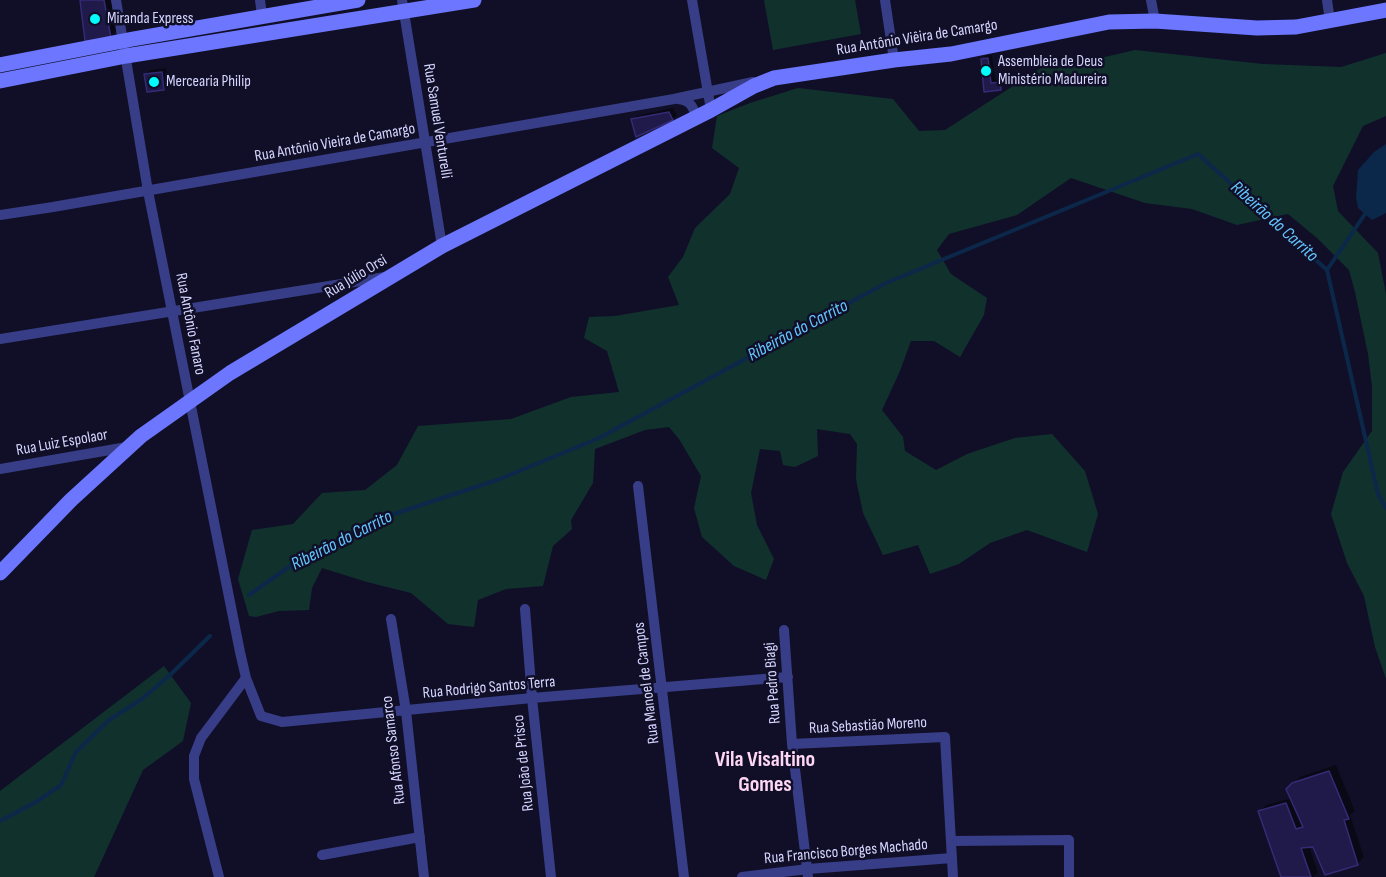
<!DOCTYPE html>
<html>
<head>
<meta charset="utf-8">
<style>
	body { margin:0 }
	canvas { display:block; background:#100f27 }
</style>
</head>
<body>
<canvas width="1386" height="877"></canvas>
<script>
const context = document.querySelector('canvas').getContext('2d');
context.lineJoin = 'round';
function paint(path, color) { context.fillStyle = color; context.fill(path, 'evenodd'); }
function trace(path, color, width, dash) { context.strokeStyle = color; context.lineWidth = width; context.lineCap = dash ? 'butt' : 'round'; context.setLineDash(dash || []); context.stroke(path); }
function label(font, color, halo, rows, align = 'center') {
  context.font = font + ' "Sofia Sans Condensed",sans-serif'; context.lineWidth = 5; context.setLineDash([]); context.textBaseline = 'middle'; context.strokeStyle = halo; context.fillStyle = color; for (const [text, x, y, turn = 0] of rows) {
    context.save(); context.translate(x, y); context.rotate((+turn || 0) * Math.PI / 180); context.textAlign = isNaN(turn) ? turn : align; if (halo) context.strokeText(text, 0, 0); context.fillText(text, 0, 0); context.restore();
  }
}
const green = new Path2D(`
	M764,0H855L861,34L773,50Z
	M1135,50L1263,64L1341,67L1386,53V116L1363,126L1333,186L1338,211L1378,253L1386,294V679L1375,647L1364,596L1347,563L1331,514L1343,472L1372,431V386L1368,354L1355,292L1349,270L1317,238L1288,214L1237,225L1192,209L1145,203L1071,178L1017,215L949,234L937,250L951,274L987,298L984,315L960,357L934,341H911L900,371L882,410L903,437L905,451L936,470L967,454L1015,438L1052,434L1085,471L1098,514L1087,552L1027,530L990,543L959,564L930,574L918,545L883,555L863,513L856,479L857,444L850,434L817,429L818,456L795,467L783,465L780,451L760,449L751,493L757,525L774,559L766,580L734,566L702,537L694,508L701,476L679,439L669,427L645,430L595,449L593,483L571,520L572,529L553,546L543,586L506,589L478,600L474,627L448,624L411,593L367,582L322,568L312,588L309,610L279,611L256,617L249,616L238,579L252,530L293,524L322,493L365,490L397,465L418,426L511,419L571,397L619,392L607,351L584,338L589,317L615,316L679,305L668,277L683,257L695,228L730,194L739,168L712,148L717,116L750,103L798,88L893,99L919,131L945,130L1044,66L1105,57Z
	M164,666L191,703L183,741L143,770L94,877H0V791Z`);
const water = new Path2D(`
	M1386,144V213L1372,220L1358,208L1356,198L1358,170L1374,152Z`);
const shadow = new Path2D(`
	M81,0H111L117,30L110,37Z
	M986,55H992L995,79H1005V84L1000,88L985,91L982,60Z
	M166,68L168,85L164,89L146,74L150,70Z
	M673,108L677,115L673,119L637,135L632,120L636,116Z
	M1336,765L1355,811L1350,815L1364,857L1358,863L1326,873L1314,846H1309L1318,873L1313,877H1282L1260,811L1266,805L1292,798L1288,789L1300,777Z`);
const stream = new Path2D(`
	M1327,270L1378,494L1386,508
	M1327,270L1367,211
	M249,595L296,562L376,520L500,479L599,438L886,283L1198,154L1327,270
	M0,821L36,802L61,785L76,752L109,720L142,699L169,676L210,636`);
const building = new Path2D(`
	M80,0H104L111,38L85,41Z
	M988,58L991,83L1001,82V90L984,92L981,59Z
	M162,72L164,90L147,92L144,74Z
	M669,112L673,120L636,137L631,119Z
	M1329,771L1349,819L1344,820L1358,865L1325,875L1313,847L1301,848L1311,877H1281L1258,811L1286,803L1296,829L1303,827L1286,789L1292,783Z`);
const street = new Path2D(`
	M116,0L148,191L240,652L246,678L261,716L282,722L532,698L788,677
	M260,0L262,16
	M402,0L442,246
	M692,0L711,110
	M885,0L894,60
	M1151,0L1155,21
	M1327,0L1330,21
	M678,99C690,100 693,106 696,117
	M0,215L53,207L674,99L753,82
	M0,339L385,277
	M0,469L127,447
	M638,486L684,877
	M525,609L532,698L551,877
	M391,619L406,711L424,877
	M784,630L792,744L808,877
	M792,744L945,737L953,877
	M951,841L1069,840V877
	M322,855L420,837
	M219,877L194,779V756L201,738L246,678
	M742,877L808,869L952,858`);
const secondary = new Path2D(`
	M0,65L133,39L358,0
	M0,81L126,56L474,0
	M0,573L71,500L141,436L230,373L442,246L711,110L754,86L774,78L894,60L951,54L1109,22L1155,21L1257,28L1296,27L1386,10`);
const markers = [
	[95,19,6,"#01feff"],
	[986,71,6,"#01feff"],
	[154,82,6,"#01feff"]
];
const poiNames = [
	["Miranda Express",107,19],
	["Assembleia de Deus",998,62],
	["Ministério Madureira",998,80],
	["Mercearia Philip",166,82]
];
const streetNames = [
	["Rua Antônio Viêira de Camargo",917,38,-9],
	["Rua Samuel Venturelli",437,121,81],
	["Rua Antônio Vieira de Camargo",335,143,-10],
	["Rua Júlio Orsi",356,277,-31],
	["Rua Antônio Fanaro",190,324,79],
	["Rua Luiz Espolaor",62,443,-10],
	["Rua Manoel de Campos",647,683,-97],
	["Rua Pedro Biagi",773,683,-94],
	["Rua Rodrigo Santos Terra",489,688,-5],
	["Rua Sebastião Moreno",868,726,-3],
	["Rua Afonso Samarco",394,750,-97],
	["Rua João de Prisco",524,763,-96],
	["Rua Francisco Borges Machado",846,852,-5]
];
const waterNames = [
	["Ribeirão do Carrito",1274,222,42],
	["Ribeirão do Carrito",798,331,-28],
	["Ribeirão do Carrito",342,541,-27]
];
const districtNames = [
	["Vila Visaltino",765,760],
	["Gomes",765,785]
];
paint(green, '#11312d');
paint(water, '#0b284a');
paint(shadow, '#0007');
trace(stream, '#0b284a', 4);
paint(building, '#1f1a49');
trace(building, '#332b75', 1.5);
trace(street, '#383d87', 10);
trace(secondary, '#6c76ff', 15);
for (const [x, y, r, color] of markers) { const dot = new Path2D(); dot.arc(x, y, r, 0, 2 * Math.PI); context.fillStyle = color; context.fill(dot); trace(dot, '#100f27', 2); }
label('16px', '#d5d5ff', '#100f27', poiNames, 'left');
label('16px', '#d5d5ff', '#100f27', streetNames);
label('italic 18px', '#63c5ff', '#100f27', waterNames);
label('bold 22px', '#ffd7f4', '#100f27', districtNames);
</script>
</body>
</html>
